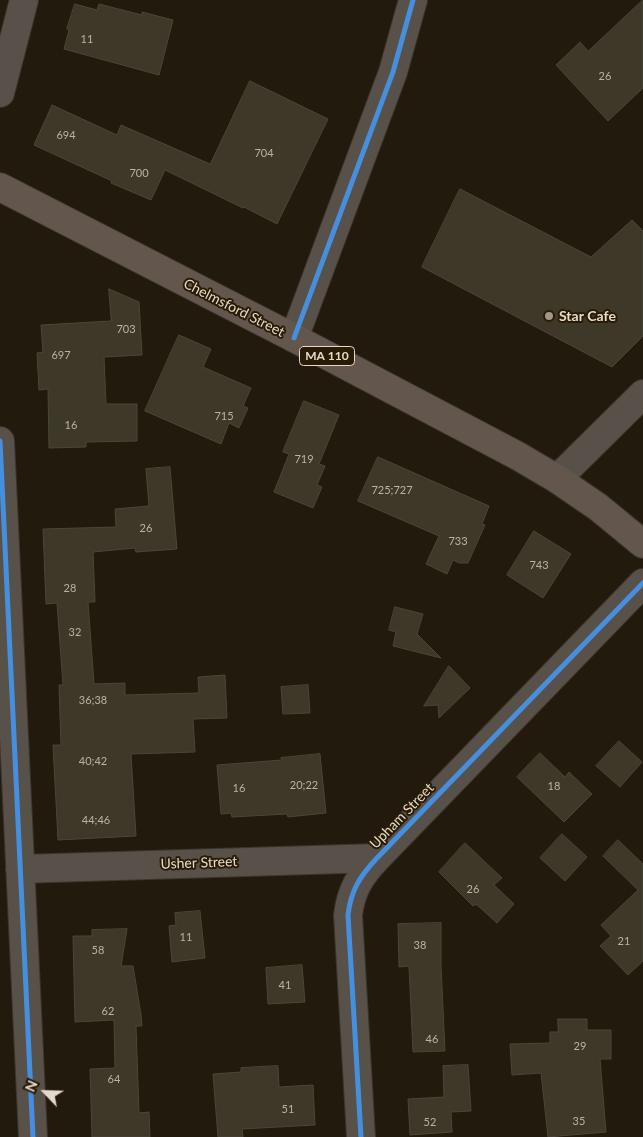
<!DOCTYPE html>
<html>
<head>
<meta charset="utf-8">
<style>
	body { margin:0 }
	#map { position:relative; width:643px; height:1137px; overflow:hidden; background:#221a0d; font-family:Lato,sans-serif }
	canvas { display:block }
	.north { position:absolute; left:20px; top:1067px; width:50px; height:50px; -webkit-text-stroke:4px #2a1b05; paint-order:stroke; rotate:294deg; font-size:14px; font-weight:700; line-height:20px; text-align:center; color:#e5dbcd }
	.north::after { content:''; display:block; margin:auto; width:18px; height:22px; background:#e5dbcd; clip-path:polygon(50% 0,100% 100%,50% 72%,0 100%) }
</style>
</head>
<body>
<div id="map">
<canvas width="643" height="1137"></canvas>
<div class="north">N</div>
</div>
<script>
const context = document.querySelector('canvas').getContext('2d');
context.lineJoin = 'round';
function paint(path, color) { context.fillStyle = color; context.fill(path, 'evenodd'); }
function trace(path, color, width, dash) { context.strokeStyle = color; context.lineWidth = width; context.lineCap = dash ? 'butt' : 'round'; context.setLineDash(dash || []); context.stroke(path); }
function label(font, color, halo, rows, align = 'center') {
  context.font = font + ' Lato,sans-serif'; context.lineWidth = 4; context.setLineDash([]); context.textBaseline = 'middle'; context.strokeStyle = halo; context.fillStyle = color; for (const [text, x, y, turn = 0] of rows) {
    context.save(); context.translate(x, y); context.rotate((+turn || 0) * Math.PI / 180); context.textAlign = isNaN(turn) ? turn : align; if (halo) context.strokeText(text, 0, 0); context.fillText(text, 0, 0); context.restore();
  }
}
const building = new Path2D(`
	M643,0V88L608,121L556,65L580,42L588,51Z
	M75,4L97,10L99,4L142,15V12L173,20L159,75L64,49L69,30L67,29Z
	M250,81L328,119L277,224L244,207L243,208L165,170L151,200L111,183L112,181L34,145L52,105L117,135L121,125L210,164Z
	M460,189L591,257L632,220L643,231V336L612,367L422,267Z
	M109,289L139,302L142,355L104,357L106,404H137V441L86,442V447L49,448L48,389L39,390L37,353L43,352L41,325L111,321Z
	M179,335L211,349L203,367L251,388L243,406L248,408L239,428L229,423L221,444L145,411Z
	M304,401L339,415L319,464L325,466L317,485L322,487L313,508L274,492L289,454L283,452Z
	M378,457L489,506L482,524L485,525L468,563H459L453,560L447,574L426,564L439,536L358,501Z
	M170,467L177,549L136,552L135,548L93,552L95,602H88L94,684L125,683V695L199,693L198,677L225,675L227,718L193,719L195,752L131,754L136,836L58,840L53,745H61L59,685H63L57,603L46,604L43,529L116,527L115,509L149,506L146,469Z
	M534,531L571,554L543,598L507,575Z
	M395,607L423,614L417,634L441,658L393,646L396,632L389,630Z
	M449,666L470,688L439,718L438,705L424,706Z
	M308,685L310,713L283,714L281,687Z
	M619,741L642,762L620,787L596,766Z
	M540,753L565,777L569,772L592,794L564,822L517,777Z
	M320,754L326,813L288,817L287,814L232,817L231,813L221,814L217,765L282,760L281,758Z
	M562,834L587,857L565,881L540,858Z
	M618,840L643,864V961L628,975L600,946L611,936L601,925L638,890L603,856Z
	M465,843L502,878L494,885L514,904L497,923L476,904L473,906L439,872Z
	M200,911L205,958L172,962L169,926L176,925L175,913Z
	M441,923V966L445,1051L413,1052L409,966L399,967L398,924Z
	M127,929L121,966H133L141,1015L142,1026H136L139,1113L149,1112L150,1137H92L90,1069L115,1068L114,1020L75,1022L73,936H92V930Z
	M302,965L305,1002L268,1004L266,968Z
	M558,1019H587V1030H611V1059H600L606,1132L548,1137L541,1073L512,1075L510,1044L550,1043V1032H558Z
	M468,1065L471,1111L451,1112L452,1132L410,1135L408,1099L444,1097L443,1066Z
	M278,1066L279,1087L313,1085L315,1125L242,1129L243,1137H218L213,1074L241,1072V1068Z`);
const minor = new Path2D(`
	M0,93L24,0
	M294,338L393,72L413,0
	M0,441L33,1137
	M557,479L643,394
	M20,869L377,858
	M361,1137L348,915C351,890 360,876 377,858L643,583`);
const major = new Path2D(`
	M0,187L294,338L518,456L557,479L598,507L643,544`);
const cycleway = new Path2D(`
	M294,338L393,72L413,0
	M0,441L33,1137
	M361,1137L348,915C351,890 360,876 377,858L643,583`);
const markers = [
	[549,316,5,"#a1978a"]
];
const numberNames = [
	["11",87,39],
	["26",605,76],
	["694",66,135],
	["704",264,153],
	["700",139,173],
	["703",126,329],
	["697",61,355],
	["715",224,416],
	["16",71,425],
	["719",304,459],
	["725;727",392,490],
	["26",146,528],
	["733",458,541],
	["743",539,565],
	["28",70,588],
	["32",75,632],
	["36;38",93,700],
	["40;42",93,761],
	["20;22",304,785],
	["18",554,786],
	["16",239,788],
	["44;46",96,820],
	["26",473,889],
	["11",186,937],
	["21",624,941],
	["38",420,945],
	["58",98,950],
	["41",285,985],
	["62",108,1011],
	["46",432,1039],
	["29",580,1046],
	["64",114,1079],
	["51",288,1109],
	["35",579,1121],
	["52",430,1122]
];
const shields = [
	[327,356,55]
];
const shieldNames = [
	["MA 110",327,356]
];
const streetNames = [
	["Chelmsford Street",234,308,27],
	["Upham Street",402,816,-46],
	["Usher Street",199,863,-2]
];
const poiNames = [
	["Star Cafe",559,316]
];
paint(building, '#3d3827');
trace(building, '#4a463a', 1);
trace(minor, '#3b352c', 30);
trace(major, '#3b352c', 30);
trace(minor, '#585149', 28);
trace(major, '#63564d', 28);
trace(cycleway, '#468fdf', 5);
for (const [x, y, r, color] of markers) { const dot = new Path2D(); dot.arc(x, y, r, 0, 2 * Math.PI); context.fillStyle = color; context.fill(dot); trace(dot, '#2a1b05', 2); }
label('11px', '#bbb2a4', null, numberNames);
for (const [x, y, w] of shields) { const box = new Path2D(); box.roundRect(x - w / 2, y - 9.5, w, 19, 4); context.fillStyle = '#2a1b05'; context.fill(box); trace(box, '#e5dbcd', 1); }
label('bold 12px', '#e5dbcd', null, shieldNames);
label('14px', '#e5dbcd', '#2a1b05', streetNames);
label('bold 14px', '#e5dbcd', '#2a1b05', poiNames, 'left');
</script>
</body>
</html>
